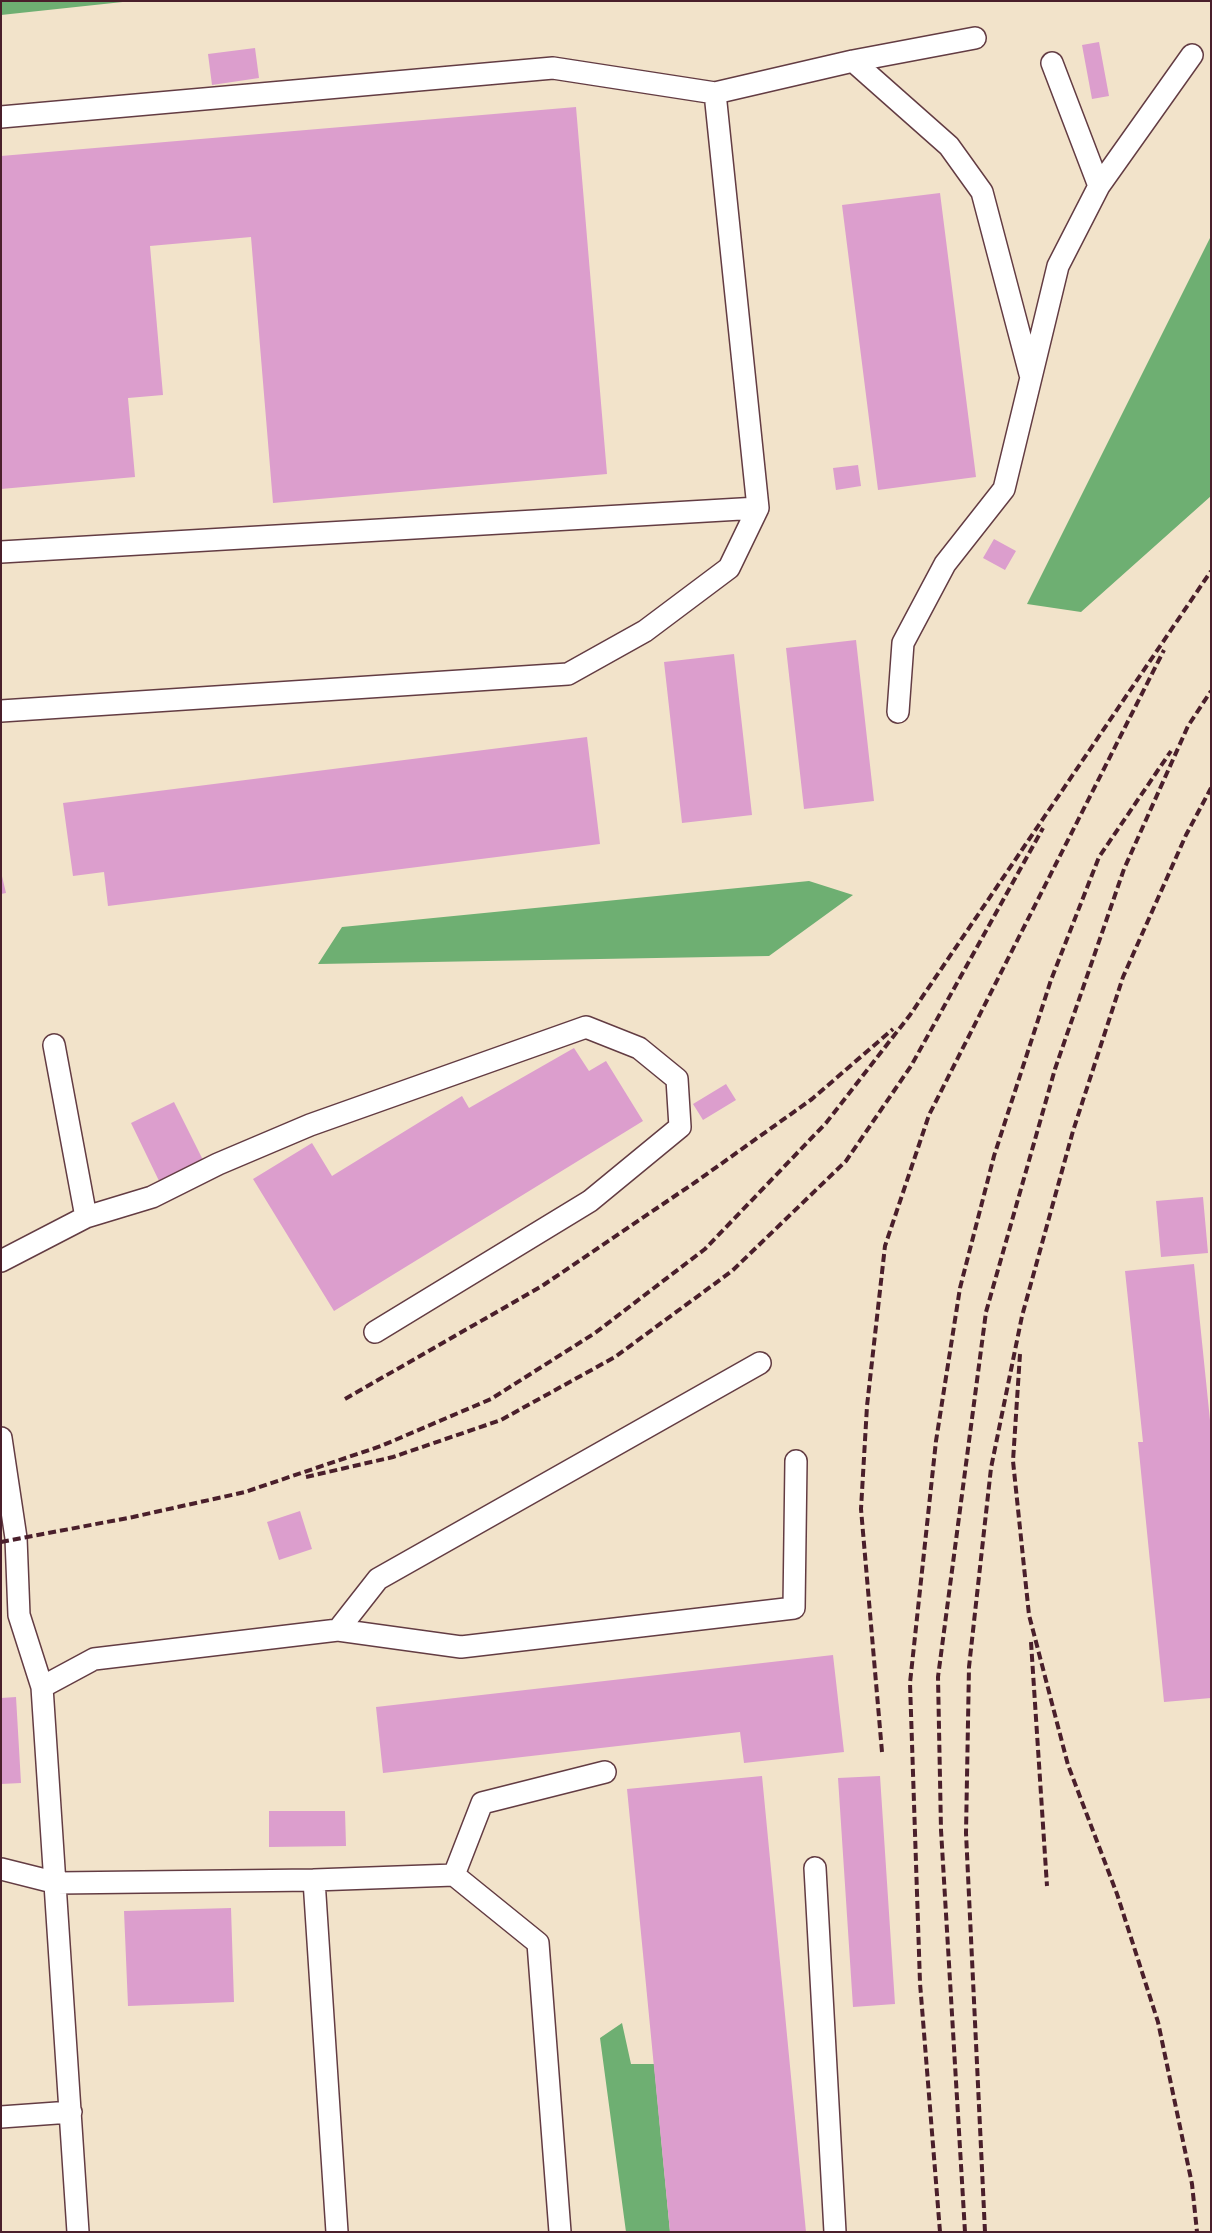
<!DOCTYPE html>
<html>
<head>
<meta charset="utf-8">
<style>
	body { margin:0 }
	#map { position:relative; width:1212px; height:2233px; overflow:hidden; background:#f2e3ca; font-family:Pangolin,sans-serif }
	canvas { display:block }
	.frame { position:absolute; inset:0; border:2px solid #4a1f2b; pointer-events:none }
</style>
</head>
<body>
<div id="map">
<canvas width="1212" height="2233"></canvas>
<div class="frame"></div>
</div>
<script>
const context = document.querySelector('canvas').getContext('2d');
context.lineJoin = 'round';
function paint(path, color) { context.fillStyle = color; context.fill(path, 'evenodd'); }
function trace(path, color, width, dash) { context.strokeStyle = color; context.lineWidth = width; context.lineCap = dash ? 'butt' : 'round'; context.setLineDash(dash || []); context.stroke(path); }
const forest = new Path2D(`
	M1,1H132L1,15Z
	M1211,236V496L1081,612L1027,604Z
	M809,881L853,895L769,956L318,964L342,927Z
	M622,2023L631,2064H654L670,2232H626L600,2038Z`);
const building = new Path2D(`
	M1099,42L1109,96L1092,99L1082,45Z
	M255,48L259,78L212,85L208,54Z
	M576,107L607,474L273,503L251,237L150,246L163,395L128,398L135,477L1,489V156Z
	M940,193L976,477L878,490L842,205Z
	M858,465L861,486L836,490L833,468Z
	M994,539L1016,551L1005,570L983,558Z
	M856,640L874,801L804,809L786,648Z
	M734,654L752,815L682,823L664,662Z
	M587,737L600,844L108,906L104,872L73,876L63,803Z
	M1,872L6,893L1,894Z
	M574,1048L589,1071L606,1061L643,1121L334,1311L253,1179L312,1143L332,1176L462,1096L469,1108Z
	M726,1084L736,1100L703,1120L693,1104Z
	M174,1102L205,1164L161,1185L131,1123Z
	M1203,1197L1208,1253L1161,1257L1156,1201Z
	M1194,1264L1211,1430V1698L1164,1702L1138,1442H1143L1125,1271Z
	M300,1511L312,1549L279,1560L267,1522Z
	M833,1655L844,1752L744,1763L740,1732L383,1773L376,1707Z
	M16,1697L21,1783L1,1784V1698Z
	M762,1776L806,2232H670L627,1789Z
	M880,1776L895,2004L853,2007L838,1778Z
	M269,1811H345L346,1846L269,1847Z
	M231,1908L234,2002L128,2006L124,1911Z`);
const lane = new Path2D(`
	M853,61L949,146L982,192L1030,374
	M1052,63L1099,186
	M1,117L553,68L715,93L853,61L975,38
	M1,552L758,508
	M1,711L568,674L645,631L729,568L758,508L715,93
	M898,712L903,643L945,564L1004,489L1058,266L1099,186L1192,55
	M54,1045L86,1217
	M1,1261L86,1217L152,1197L218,1164L310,1125L586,1027L639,1048L677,1079L680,1127L590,1201L375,1332
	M1,1438L16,1538L19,1615L42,1687L78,2232
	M338,1630L378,1579L760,1363
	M42,1687L94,1659L338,1630L461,1647L794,1608L796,1461
	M815,1868L835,2232
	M1,1869L57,1883L314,1880L454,1875L538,1943L560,2232
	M454,1875L482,1803L605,1772
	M314,1880L337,2232
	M1,2117L71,2112`);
const rail = new Path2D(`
	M1020,1354L1013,1461L1029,1615L1068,1765L1117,1894L1158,2022L1192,2184L1197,2232
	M345,1399L542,1286L697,1181L812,1099L893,1029
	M306,1477L393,1457L501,1420L615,1357L732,1271L846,1161L911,1066L1043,828
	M1,1542L133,1517L245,1492L381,1446L491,1399L595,1333L705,1249L826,1123L910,1015L1211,571
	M1031,1642L1047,1886
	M882,1752L861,1509L867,1406L885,1246L929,1115L1164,650
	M940,2232L920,1983L910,1683L936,1441L960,1288L994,1156L1051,980L1099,857L1171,751
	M965,2232L941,1830L938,1677L986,1312L1055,1069L1124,869L1188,726L1211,691
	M985,2232L966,1833L969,1667L991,1468L1022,1316L1073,1131L1123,977L1186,835L1211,788`);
paint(forest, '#6eaf72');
paint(building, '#dc9ecd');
trace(lane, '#633c43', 24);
trace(lane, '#fff', 21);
trace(rail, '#4a1f2b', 4, [8, 4]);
</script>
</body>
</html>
